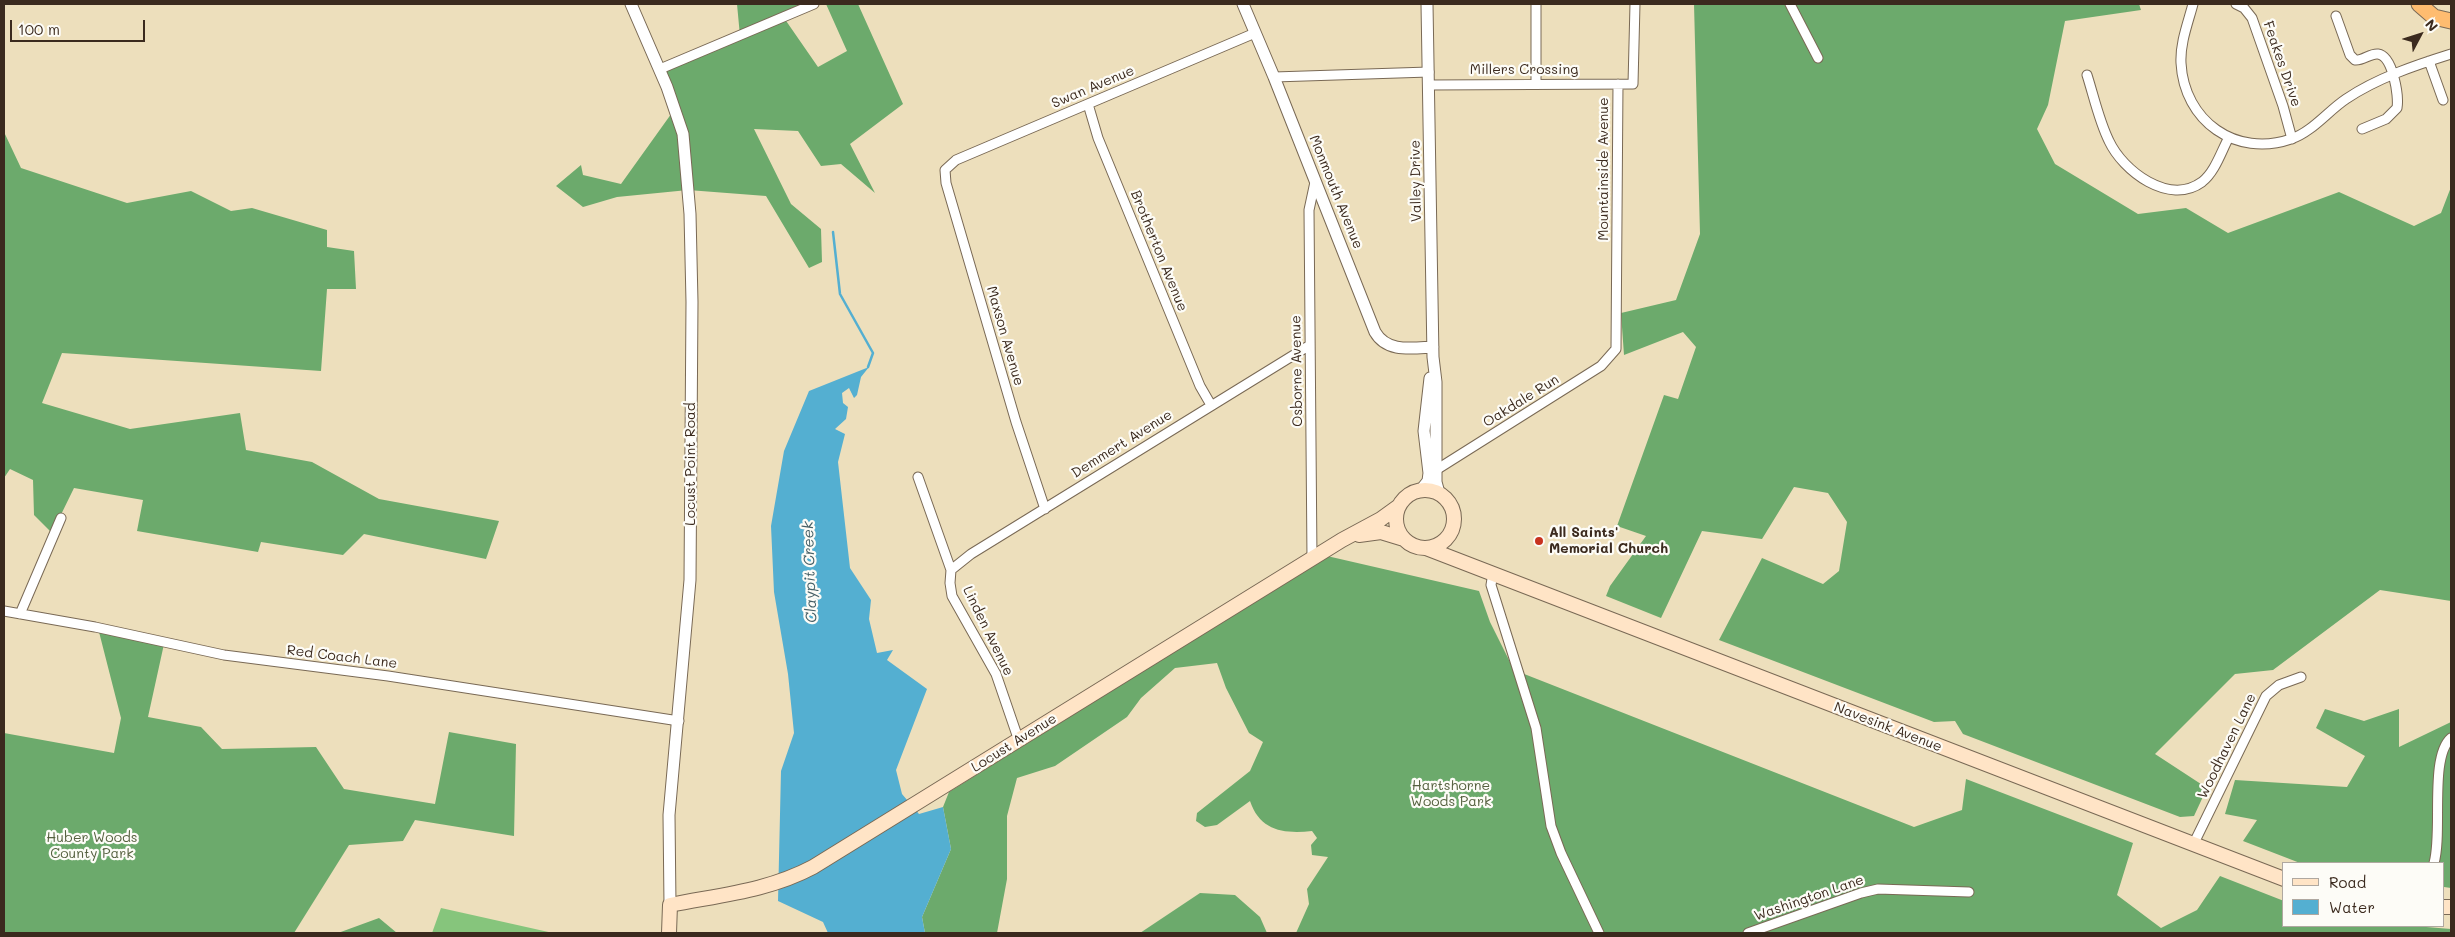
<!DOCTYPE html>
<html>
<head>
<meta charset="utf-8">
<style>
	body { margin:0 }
	#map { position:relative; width:2455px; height:937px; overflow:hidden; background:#eddfbc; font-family:Mali,sans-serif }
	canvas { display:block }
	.frame { position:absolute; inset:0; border:5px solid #3b2a1e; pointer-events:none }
	.legend { position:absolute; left:2282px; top:862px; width:162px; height:65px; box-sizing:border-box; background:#fdfcf7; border:1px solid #afa8a0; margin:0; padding:6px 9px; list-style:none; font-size:15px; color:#3b2a1e }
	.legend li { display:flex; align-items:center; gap:10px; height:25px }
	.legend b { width:25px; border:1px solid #afa8a0 }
	.north { position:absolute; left:2395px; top:10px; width:50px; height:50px; -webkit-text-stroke:4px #fdfcf7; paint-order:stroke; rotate:50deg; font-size:14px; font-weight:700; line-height:20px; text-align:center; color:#3b2a1e }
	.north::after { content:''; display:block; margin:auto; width:18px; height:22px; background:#3b2a1e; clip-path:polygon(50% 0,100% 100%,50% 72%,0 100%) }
	.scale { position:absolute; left:10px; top:20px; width:135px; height:22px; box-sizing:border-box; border:2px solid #3b2a1e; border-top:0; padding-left:6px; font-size:15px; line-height:18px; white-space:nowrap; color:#3b2a1e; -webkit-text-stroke:4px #fdfcf7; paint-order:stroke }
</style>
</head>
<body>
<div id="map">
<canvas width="2455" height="937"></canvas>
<div class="frame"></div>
<ul class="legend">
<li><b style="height:6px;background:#ffe4c6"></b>Road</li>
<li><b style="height:14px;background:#54afd1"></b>Water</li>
</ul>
<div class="north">N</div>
<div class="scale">100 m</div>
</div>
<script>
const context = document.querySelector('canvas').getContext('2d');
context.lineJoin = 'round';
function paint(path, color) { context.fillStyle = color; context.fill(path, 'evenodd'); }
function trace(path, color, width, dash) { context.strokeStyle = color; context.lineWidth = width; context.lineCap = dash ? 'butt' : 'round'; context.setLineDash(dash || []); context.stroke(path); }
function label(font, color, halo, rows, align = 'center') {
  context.font = font + ' Mali,sans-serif'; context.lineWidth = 4.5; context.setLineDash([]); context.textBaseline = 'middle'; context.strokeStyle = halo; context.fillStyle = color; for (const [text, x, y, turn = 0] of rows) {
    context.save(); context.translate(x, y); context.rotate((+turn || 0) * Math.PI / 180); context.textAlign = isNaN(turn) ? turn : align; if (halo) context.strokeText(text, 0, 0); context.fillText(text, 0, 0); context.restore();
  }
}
const green = new Path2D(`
	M441,908L553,933H432Z`);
const forest = new Path2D(`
	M737,4H812L782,15L818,67L847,51L826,4H858L903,104L850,144L875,193L841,164L821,166L798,131L754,129L791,204L821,229L822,262L809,268L766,196L688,190L617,197L583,207L556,186L581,165L583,175L621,184L674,110L661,72L740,36Z
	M1694,4H2139L2141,10L2065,21L2048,105L2037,129L2055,164L2138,214L2186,208L2228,233L2339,192L2414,226L2441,213L2451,187V601L2380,590L2273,670L2235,674L2155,754L2207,788L2194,816L2180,817L1963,734L1955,721L1934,722L1719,640L1762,558L1823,584L1839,571L1847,522L1828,493L1794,487L1762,539L1702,531L1661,618L1606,596L1610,586L1646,536L1617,526L1664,395L1678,399L1696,347L1683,332L1624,355L1621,313L1676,300L1700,234Z
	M4,132L21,168L127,203L191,191L231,211L252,208L327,230V247L354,251L356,289H327L321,371L62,353L42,403L130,429L240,413L246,450L312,462L379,499L499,521L486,559L364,534L343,555L261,542L258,552L137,531L143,500L74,488L52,533L34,515L33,480L10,469L4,478Z
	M1327,556L1479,591L1490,622L1514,670L1914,827L1962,810L1966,779L2133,843L2117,895L2161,928L2197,910L2220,876L2284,901V926H2414L2451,929V933H1296L1309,904L1307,889L1328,857L1312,855L1311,845L1317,838L1312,831C1284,834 1260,831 1250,801L1217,825L1205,827L1196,821L1197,813L1250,771L1263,742L1249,733L1226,688L1217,663L1175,668L1141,698L1127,717L1055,766L1017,778L1007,816V879L997,933H925L922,917L951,849L943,807L949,792Z
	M98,628L164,644L148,717L201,727L222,749L316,747L344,789L435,804L449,732L516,744L514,836L415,820L403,841L349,845L294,933H4V733L114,753L121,718Z
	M2325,709L2364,721L2399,709V747L2451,722V888L2444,887V863H2300L2243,841L2257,820L2225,814L2235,780L2347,787L2365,756L2316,728Z
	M1200,893L1235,895L1260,917L1267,933H1140Z
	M379,918L397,933H338Z`);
const water = new Path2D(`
	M869,367L861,377L857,395L854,398L849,388L842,393L843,403L848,407L846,419L835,429L845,434L838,462L850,568L871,600L869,619L877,653L893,650L887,660L927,689L896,770L902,794L919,814L943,807L951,849L922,917L925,933H828L823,922L778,901L781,771L794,733L788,674L774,592L771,526L784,451L809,391Z`);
const stream = new Path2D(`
	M833,232L840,294L873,353L868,367`);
const minor = new Path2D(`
	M1536,4V83
	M1790,4L1818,58
	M2193,4C2188,23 2180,43 2181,63C2184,121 2236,158 2291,139C2312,132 2328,111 2346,99C2377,78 2416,65 2451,54
	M2236,4L2244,8L2252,18L2283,106L2292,139
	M2336,16L2350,55L2355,60C2363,61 2370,53 2378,54C2393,56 2399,96 2397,108L2386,119L2362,129
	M2429,61L2443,100
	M660,69L814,4
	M2087,75C2094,97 2099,121 2109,141C2123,171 2169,206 2202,182C2215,172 2221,152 2229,137
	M1274,77L1429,72
	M1430,85L1633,84L1635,4
	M1088,104L1098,138L1200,386L1211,405
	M1436,470L1601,366L1616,349L1618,84
	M918,477L951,570L950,583L952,596L996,674L1019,741
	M1045,509L1016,422L946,183L945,170L956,160L1255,33
	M1312,559L1309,210L1315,182
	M951,570L971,554L1310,345
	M1493,573L1491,585L1536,728L1551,826L1561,853L1599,933
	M4,611L95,627L224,655L388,676L679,721
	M20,614L61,518
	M2194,843L2266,696L2279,685L2301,677
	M2434,863C2443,832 2429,757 2451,738
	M1748,933L1861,893L1878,889L1969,892`);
const tertiary = new Path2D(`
	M631,4L667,87L683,134L690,214L692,302L690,580L669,815L670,905
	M1243,4L1274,77L1375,332C1387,353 1412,348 1433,347
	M1427,4L1433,357L1436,382V482L1439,493
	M1421,490L1428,481L1429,473L1424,431L1430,378`);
const secondary = new Path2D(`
	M1396 519a29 29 0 1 1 58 0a29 29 0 1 1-58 0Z
	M1359,535L1381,532L1404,539
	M1426,548L2284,879
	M2444,907H2451
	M669,933L670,905C719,895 768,891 813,867L1342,540L1381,519L1399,506`);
const trunk = new Path2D(`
	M2419,4L2434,17L2451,21`);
const markers = [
	[1539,541,5,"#c8321e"]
];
const streetNames = [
	["Feakes Drive",2282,64,71],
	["Millers Crossing",1524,70],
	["Swan Avenue",1093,87,-23],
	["Mountainside Avenue",1604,169,-90],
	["Valley Drive",1416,181,-91],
	["Monmouth Avenue",1336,192,68],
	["Brotherton Avenue",1159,251,68],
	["Maxson Avenue",1005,336,74],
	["Osborne Avenue",1297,371,-91],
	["Oakdale Run",1521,401,-32],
	["Demmert Avenue",1122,444,-32],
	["Locust Point Road",691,464,-90],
	["Linden Avenue",988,631,64],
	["Red Coach Lane",342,657,7],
	["Navesink Avenue",1888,727,21],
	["Locust Avenue",1014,743,-32],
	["Woodhaven Lane",2227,746,-64],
	["Washington Lane",1809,898,-19]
];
const poiNames = [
	["All Saints'",1549,533],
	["Memorial Church",1549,549]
];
const parkNames = [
	["Hartshorne",1451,786],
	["Woods Park",1451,802],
	["Huber Woods",92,838],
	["County Park",92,854]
];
const waterNames = [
	["Claypit Creek",810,572,-92]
];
paint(green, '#86c57c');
paint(forest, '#6caa6c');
paint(water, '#54afd1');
trace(stream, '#54afd1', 2.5);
trace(minor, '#796955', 11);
trace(tertiary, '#796955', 13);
trace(secondary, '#796955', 16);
trace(trunk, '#796955', 17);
trace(minor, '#fff', 9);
trace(tertiary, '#fff', 11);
trace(secondary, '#ffe4c6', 14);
trace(trunk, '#febc70', 15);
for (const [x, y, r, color] of markers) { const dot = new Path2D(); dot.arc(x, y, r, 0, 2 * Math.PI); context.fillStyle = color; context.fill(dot); trace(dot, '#fdfcf7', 2); }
label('14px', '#3b2a1e', '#fdfcf7', streetNames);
label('bold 14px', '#3b2a1e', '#fdfcf7', poiNames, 'left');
label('14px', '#55603f', '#fdfcf7', parkNames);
label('italic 15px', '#455f66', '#fdfcf7', waterNames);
</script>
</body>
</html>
